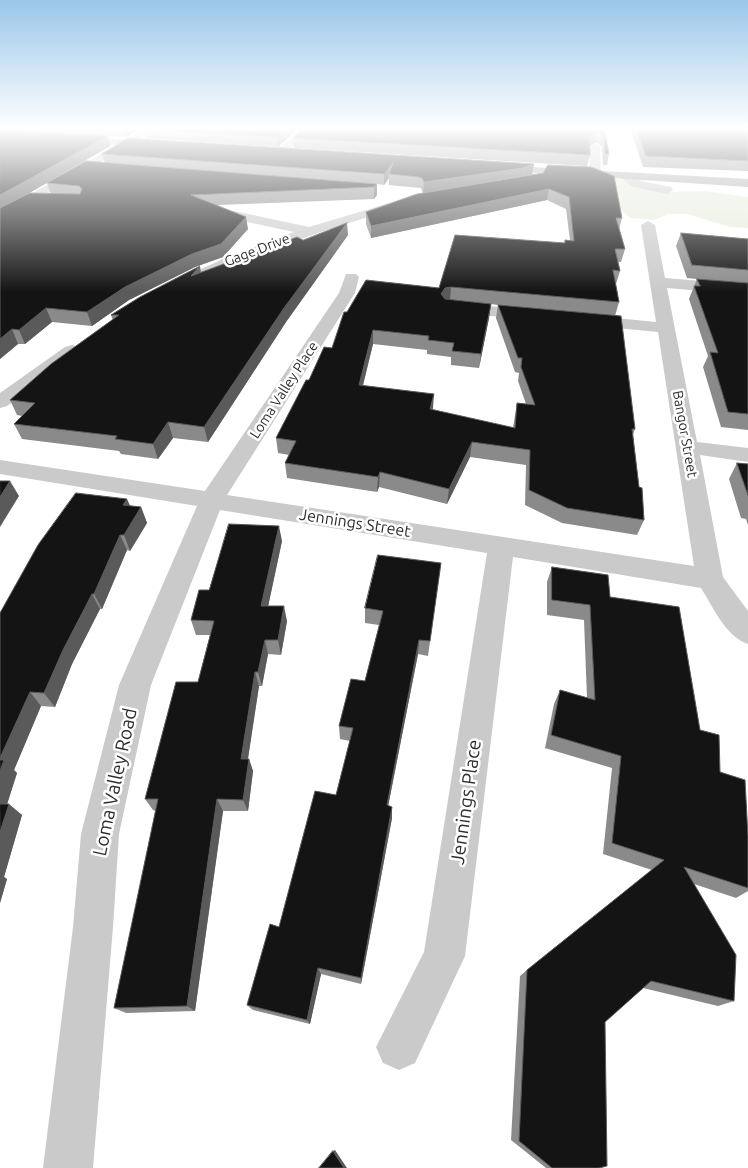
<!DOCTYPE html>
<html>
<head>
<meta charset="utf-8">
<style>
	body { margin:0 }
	canvas { display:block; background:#fff }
</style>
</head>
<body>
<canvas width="748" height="1168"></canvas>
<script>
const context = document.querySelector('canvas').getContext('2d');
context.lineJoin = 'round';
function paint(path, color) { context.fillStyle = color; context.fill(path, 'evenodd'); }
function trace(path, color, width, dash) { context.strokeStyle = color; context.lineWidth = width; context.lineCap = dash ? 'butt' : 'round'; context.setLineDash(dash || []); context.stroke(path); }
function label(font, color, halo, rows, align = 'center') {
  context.font = font + ' Ubuntu,sans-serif'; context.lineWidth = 5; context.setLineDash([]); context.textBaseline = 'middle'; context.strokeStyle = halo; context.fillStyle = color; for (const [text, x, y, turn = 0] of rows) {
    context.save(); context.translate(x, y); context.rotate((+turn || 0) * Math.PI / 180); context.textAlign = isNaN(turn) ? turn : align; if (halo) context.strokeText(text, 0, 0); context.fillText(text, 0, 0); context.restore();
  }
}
const green = new Path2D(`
	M615,178L669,192L705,191L748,197V228L730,227L688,214H667L655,220L630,218L612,202L578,200L619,190L600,181Z`);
const minor = new Path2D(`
	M146,128H159L0,221V212Z
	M302,128H313L284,155H276L275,153L276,151Z
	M595,144L600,147L601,174L595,177L589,174L590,147Z
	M623,172L641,181L671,187L673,190L667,194L633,187L617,175Z
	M403,199L409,203L407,206C328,228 251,254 178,291H166L164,288L166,285L223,259L294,232L229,218L227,215L229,212L234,211L309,227Z
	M648,221L655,225L665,278L748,285V295L667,288L697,442L748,448V462L700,455L723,577L748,611V644C726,637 713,607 701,588L513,557L465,956L415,1063L399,1070L383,1063L376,1047L424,952L487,553L220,510L151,685L119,834L113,927L93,1168H43L73,927L81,834L119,685L197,506L0,474V460L205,491L339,293L346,274H356L359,277L355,293L227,495L694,566L658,332L585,325L579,324L576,320L579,316L585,315L656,322L641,225Z
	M453,303L535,310L541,311L543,315L541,319L535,320L447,312L445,308L447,304Z
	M72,345L79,347L81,351L79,355L7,406L0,408V393L65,347Z`);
const major = new Path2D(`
	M0,131L158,142L163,145L158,148L0,137Z
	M495,165L748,179V187L491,170L489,168Z`);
const wall = new Path2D(`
	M0,128H141L126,137L106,136H108L110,146L21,198L51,194L47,183L105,163L102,154L534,164L532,174L622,218L619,229L625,249L621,262H618L620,271L616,284H615L619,302L615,316L635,429L633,435L639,487L644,520L637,535L562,523L525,505L526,465L470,457L447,504L379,487L377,492L287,478L285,463L289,455L278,453L276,438L309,380L332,348L347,312L439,288L564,243L565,240H570L566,209L547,200L371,238L366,224V212L423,193L421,188L389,185V178L384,185L377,184V195L374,199L218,205L248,229L223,257L195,267L129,300L92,326L52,322L25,344H18L0,359ZM491,304L498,305L496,318L515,372L519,373L518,381L526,404L517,403L513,428L432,410L363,386L373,344L427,350V354L451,357V365L479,368L489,318Z
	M299,128L278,147L146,138L143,129Z
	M604,128L609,154L607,165H603L602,147L596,142L590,146V155L587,166L294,148L293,138Z
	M630,128H748V171L643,167Z
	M681,233L748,239V430L721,427L703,367L708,356L689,299L697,279L687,278L676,246Z
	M348,235L286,322L208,442L173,438L158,459L121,454L119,451L22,439L14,424L22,416L17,415L10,400L113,320L111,315L201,272L303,240Z
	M737,463L748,464V525L746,519L741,518L729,479Z
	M130,506L141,507L147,523L130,551L127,550L102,609H100L72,664L55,707L41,706L14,770L17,773L7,804L22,815L4,877L7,879L0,903V613Z
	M282,541L268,606L287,621L281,655L268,654L262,686H259L248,759H249L253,771L248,811H223L195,1011L126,1013L114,1008L156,811L153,810L145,799L198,682L210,635H196L191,620L209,590Z
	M441,563L428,656L418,654L388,806L392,807V818L361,984L321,974L310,1024L253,1010L247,1005L279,927L336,795L350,741L340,739L339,726L365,681L379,625L365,623V608Z
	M552,567L610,597L700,730L720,772L748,837V891L736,898L694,884L734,1001L718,1006L643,988L605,1022L599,1168H546L511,1140L520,976L527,970L652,870L603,854L612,768L545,748L554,704L560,690L587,698L584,620L547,615V582Z`);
const shadedWall = new Path2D(`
	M124,128H141L126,137Z
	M287,128H299L278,147L277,137Z
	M598,132L596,142L588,147L590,137Z
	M108,136L110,146L0,210V195Z
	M393,163L389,174V178L384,185V174Z
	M534,164L532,174L423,193L424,182Z
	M377,184V195L374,199V187Z
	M549,189L547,200L371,238V226Z
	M246,217L248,229L223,257L195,267L129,300L92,326L87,312L125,287Z
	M347,223L348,235L286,322L208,442L204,427L284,308Z
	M200,266L202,280L191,276Z
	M451,287L450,300L444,301L441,294L445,288Z
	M491,304L489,318L479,368L481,354Z
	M46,308L52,322L25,344L19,330Z
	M12,329L18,344L0,359V339Z
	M373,330V344L359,400V385Z
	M434,394L433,408L429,424L430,409Z
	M168,422L173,438L158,459L153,444Z
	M472,442L470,457L447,504L449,489Z
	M380,472L379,487L377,492L378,477Z
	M10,481L19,496L0,527V497Z
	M127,499L134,514L123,505Z
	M141,507L147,523L130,551L124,535Z
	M279,526L282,541L265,621L261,606Z
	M120,535L127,550L102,609L94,594Z
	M92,594L100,609L72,664L55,707L44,693L63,650Z
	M284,606L287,621L281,655L278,640Z
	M265,640L268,654L262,686L258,672Z
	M419,640L418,654L386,817L387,805Z
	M255,672L259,686L246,771L241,759Z
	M30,692L41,706L14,770L17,773L3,817L0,814V758Z
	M249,759L253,771L248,811L243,800Z
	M217,799L223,811L195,1011L187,1006Z
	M9,804L22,815L4,877L7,879L0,903V832Z
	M392,807V818L361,984V978Z
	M318,968L321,974L310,1024L307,1020Z
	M335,1150L347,1168H344L333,1151Z`);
const building = new Path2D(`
	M304,128H604L609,154H605L604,137L598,132L590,137V155L293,138Z
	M636,128H748V161L646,156Z
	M0,129L108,136L0,195Z
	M143,129V128H287L277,137Z
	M128,138L534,164L523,168L424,182L422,178L418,177L389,174L393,163L384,174L102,154Z
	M86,161L377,184L374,187L191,195L246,217L221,244L192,254L125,287L87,312L46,308L19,330L12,329L0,339V208L30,193L80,194L82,189L79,186L47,183Z
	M548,165L591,167L614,176L622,218H616L625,249H615L620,271L613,270L619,302L451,287L445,288L441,294L445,299L491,304L481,354L452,351L454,343L428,340L429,336L373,330L359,385L434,394L430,409L515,428L517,403L535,405L521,367L522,358H518L498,305L621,316L635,429H632L639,487L642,488L644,520L567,508L529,490L530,450L472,442L449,489L380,472L378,477L285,463L296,441L276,438L306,380H309L324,347L332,348L344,312H347L366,280L439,288L455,235L565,243V240L574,241L569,197L549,189L371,226L366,212L417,194L543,173Z
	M347,223L284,308L204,427L168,422L153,444L115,439L117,436L14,424L35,403L10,400L51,364L119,315H111L140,297L200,266L191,276L297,237L303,240Z
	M681,233L748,239V270L692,265Z
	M697,279L748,283V414L728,412L710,352L718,353L694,286H700Z
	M737,463L748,464V495Z
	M0,481H10L0,497Z
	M76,493L127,499L123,505L141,507L124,535H120L94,594H92L63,650L44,693L30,692L0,758V613L38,545Z
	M229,524L279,526L261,606H284L278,640H265L258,672H255L241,759H249L243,800L217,799L187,1006L114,1008L158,799H145L176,682H198L214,621L191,620L199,590H209Z
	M378,555L441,563L430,641L419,640L387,805L392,807L361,978L318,968L307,1020L247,1005L270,924L279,927L315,791L336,795L353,728L339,726L351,679L365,681L383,611L365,608Z
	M552,567L608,575L610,597L679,607L700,730L719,735L720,772L745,780L748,837V888L684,867L736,955L734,1001L651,981L605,1022L607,1166L599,1168H552L519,1141L527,970L664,860L612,843L621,756L551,735L560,690L595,700L590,605L552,600Z
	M0,760H4L0,771Z
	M0,804H9L0,832Z
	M333,1151L344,1168H319Z`);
const farStreetnames = [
	["Gage Drive",257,250,-21],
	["Loma Valley Place",284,390,-57],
	["Bangor Street",685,434,80]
];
const streetNames = [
	["Jennings Street",355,523,9]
];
const nearStreetnames = [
	["Loma Valley Road",115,782,-78],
	["Jennings Place",466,802,-82]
];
paint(green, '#e4ecd9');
paint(minor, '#cacaca');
paint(major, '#a5a5a5');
paint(wall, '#8a8a8a');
paint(shadedWall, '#5a5a5a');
paint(building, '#141414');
trace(building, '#5a5a5a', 1);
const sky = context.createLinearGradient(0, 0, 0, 292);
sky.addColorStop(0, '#99c6ea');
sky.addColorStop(0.44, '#fff');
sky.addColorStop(1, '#ffffff00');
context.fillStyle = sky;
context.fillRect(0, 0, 748, 292);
label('14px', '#2d2d2d', '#fff', farStreetnames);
label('16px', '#2d2d2d', '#fff', streetNames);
label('19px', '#2d2d2d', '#fff', nearStreetnames);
</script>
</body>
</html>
